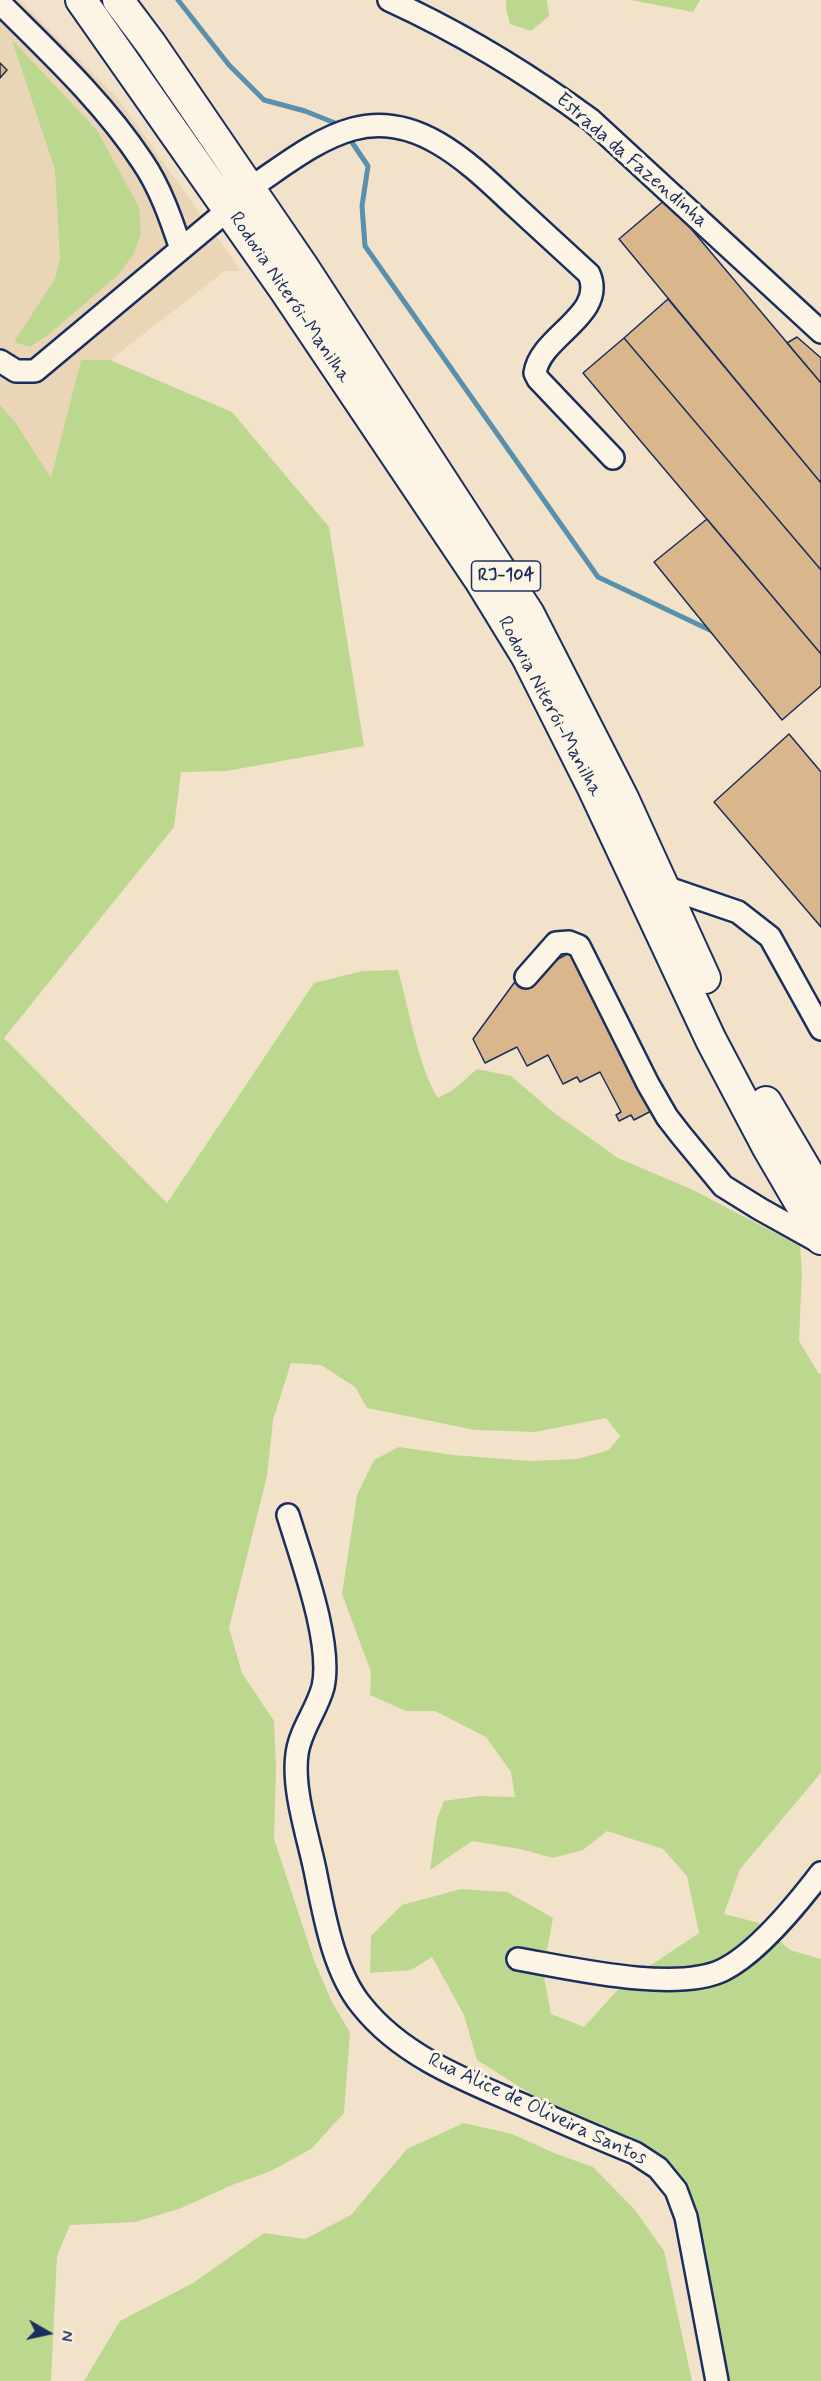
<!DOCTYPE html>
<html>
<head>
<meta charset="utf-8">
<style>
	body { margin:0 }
	#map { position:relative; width:821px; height:2381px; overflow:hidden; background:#f2e2ca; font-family:Mynerve,sans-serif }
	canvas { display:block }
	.north { position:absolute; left:18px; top:2303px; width:60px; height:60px; -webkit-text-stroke:4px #fcf5e5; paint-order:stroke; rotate:99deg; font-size:16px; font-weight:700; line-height:24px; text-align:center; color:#1b2f5e }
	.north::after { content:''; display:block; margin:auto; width:21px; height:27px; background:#1b2f5e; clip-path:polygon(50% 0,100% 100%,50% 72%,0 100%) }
</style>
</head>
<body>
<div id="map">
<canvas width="821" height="2381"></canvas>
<div class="north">N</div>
</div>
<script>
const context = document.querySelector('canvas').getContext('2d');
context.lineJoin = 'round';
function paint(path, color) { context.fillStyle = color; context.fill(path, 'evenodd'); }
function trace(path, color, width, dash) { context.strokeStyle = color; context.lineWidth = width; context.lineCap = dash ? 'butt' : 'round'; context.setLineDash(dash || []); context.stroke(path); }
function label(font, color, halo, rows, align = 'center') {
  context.font = font + ' Mynerve,sans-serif'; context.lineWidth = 6; context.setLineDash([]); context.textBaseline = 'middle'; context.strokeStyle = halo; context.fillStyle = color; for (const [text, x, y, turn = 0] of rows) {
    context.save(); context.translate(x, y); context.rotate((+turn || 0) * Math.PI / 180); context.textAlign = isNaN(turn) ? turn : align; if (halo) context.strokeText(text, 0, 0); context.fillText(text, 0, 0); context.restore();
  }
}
const built = new Path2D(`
	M0,0H19L118,99L241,271H225L110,360H81L51,479L0,556Z`);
const green = new Path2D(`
	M506,0H547L549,16L531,31L510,24L506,9Z
	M631,0H700L693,12Z
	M12,40L96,129L139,207L141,234L133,255L118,275L49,334L30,347L14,342L55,279L60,258L55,170Z
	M81,360H110L232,412L329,527L364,746L227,771L181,772L174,827L4,1038L167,1203L314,983L362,971L398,970C408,1005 419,1069 438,1098L453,1090L477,1069L511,1076L553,1112L618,1158L693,1190L800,1246L802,1272L799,1341L819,1374L821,1373V1773L740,1869L724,1914L759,1923L790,1950L821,1959V2381H725L697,2213L679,2177L566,2116L477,2060L464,2015L432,1957L411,1970L370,1973L371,1936L402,1905L461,1889L507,1892L553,1918L543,1972L551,2014L584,2027L624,1983L699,1933L687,1876L663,1849L607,1831L583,1850L553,1858L520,1849L472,1841L430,1870L437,1819L444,1801L479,1796L515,1797L511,1772L486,1737L435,1711H406L370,1695L371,1672L342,1594L357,1495L374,1460L399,1447L453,1455L530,1461L578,1459L609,1450L620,1436L606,1418L535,1432L475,1430L367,1408L355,1387L321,1365L291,1363L273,1420L267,1476L229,1628L242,1673L274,1721L276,1766L274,1839L315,1963L333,2004L350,2032L344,2113L311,2149L269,2172L232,2185L179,2209L135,2222L70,2225L57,2256L51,2381H0V405L15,422L51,478Z
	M464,2123L512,2134L554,2153L593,2167L635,2210L664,2251L692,2381H84L120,2321L193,2283L264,2233L305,2239L351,2215L407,2149Z`);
const stream = new Path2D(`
	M178,0L229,65L264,100L305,111L340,125
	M347,135L368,166L362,206L365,246L598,577L714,632`);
const building = new Path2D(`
	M0,63L7,70L0,78Z
	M666,199L821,383V483L619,239Z
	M668,299L821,483V570L624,338Z
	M797,337L821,358V383L787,343Z
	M624,338L821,570V654L583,373Z
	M707,519L821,654V686L782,720L654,562Z
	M789,734L821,772V927L714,802Z
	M571,952L655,1109L634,1120L631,1115L619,1121L616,1115L621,1112L600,1072L580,1082L577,1077L563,1084L548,1055L527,1066L517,1047L485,1063L473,1039L514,983Z`);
const minor = new Path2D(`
	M389,0C461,33 527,73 591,120L821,332
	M0,3C50,53 103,102 142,161C160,187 171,219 181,249
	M250,188C282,167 316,139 353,129C419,111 472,166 515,206C540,229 564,251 589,274C607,315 540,336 535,373L538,379L613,458
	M0,361L16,371H35L229,209
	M662,886L738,912L770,937L821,1029
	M526,977L556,943L569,942L579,946L648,1084L667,1117L681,1135L723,1186L760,1209L821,1243
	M288,1515C301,1558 333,1643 323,1687C317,1710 300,1730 297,1754C292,1789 308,1836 315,1870C324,1914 333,1971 362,2006C401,2055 462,2079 518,2103C557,2120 595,2137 635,2153L658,2168L676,2190L686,2217L717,2381
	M518,1959C570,1968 676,1993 723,1970C758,1953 798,1903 821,1873`);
const highway = new Path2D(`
	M81,0L284,289L481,582L527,657L592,786L711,1040L768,1148L821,1239
	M118,0L151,44L302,265L529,614L623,798L705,978
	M766,1102L821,1195`);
const shields = [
	[506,576,69]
];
const shieldNames = [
	["RJ-104",506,576]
];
const streetNames = [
	["Estrada da Fazendinha",631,161,41],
	["Rodovia Niterói-Manilha",289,298,56],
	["Rodovia Niterói-Manilha",549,707,62],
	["Rua Alice de Oliveira Santos",537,2110,25]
];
paint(built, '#ead5b7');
paint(green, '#bcd88f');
trace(stream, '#5990ad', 5);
paint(building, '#d9b68b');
trace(building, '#1b2f5e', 1.5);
trace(minor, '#1b2f5e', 26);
trace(highway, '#1b2f5e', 34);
trace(minor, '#fcf5e5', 21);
trace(highway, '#fcf5e5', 30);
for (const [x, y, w] of shields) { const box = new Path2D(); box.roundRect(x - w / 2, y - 15, w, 30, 4.5); context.fillStyle = '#fcf5e5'; context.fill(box); trace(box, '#1b2f5e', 1.5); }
label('bold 18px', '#1b2f5e', null, shieldNames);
label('20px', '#1b2f5e', '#fcf5e5', streetNames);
</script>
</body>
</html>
